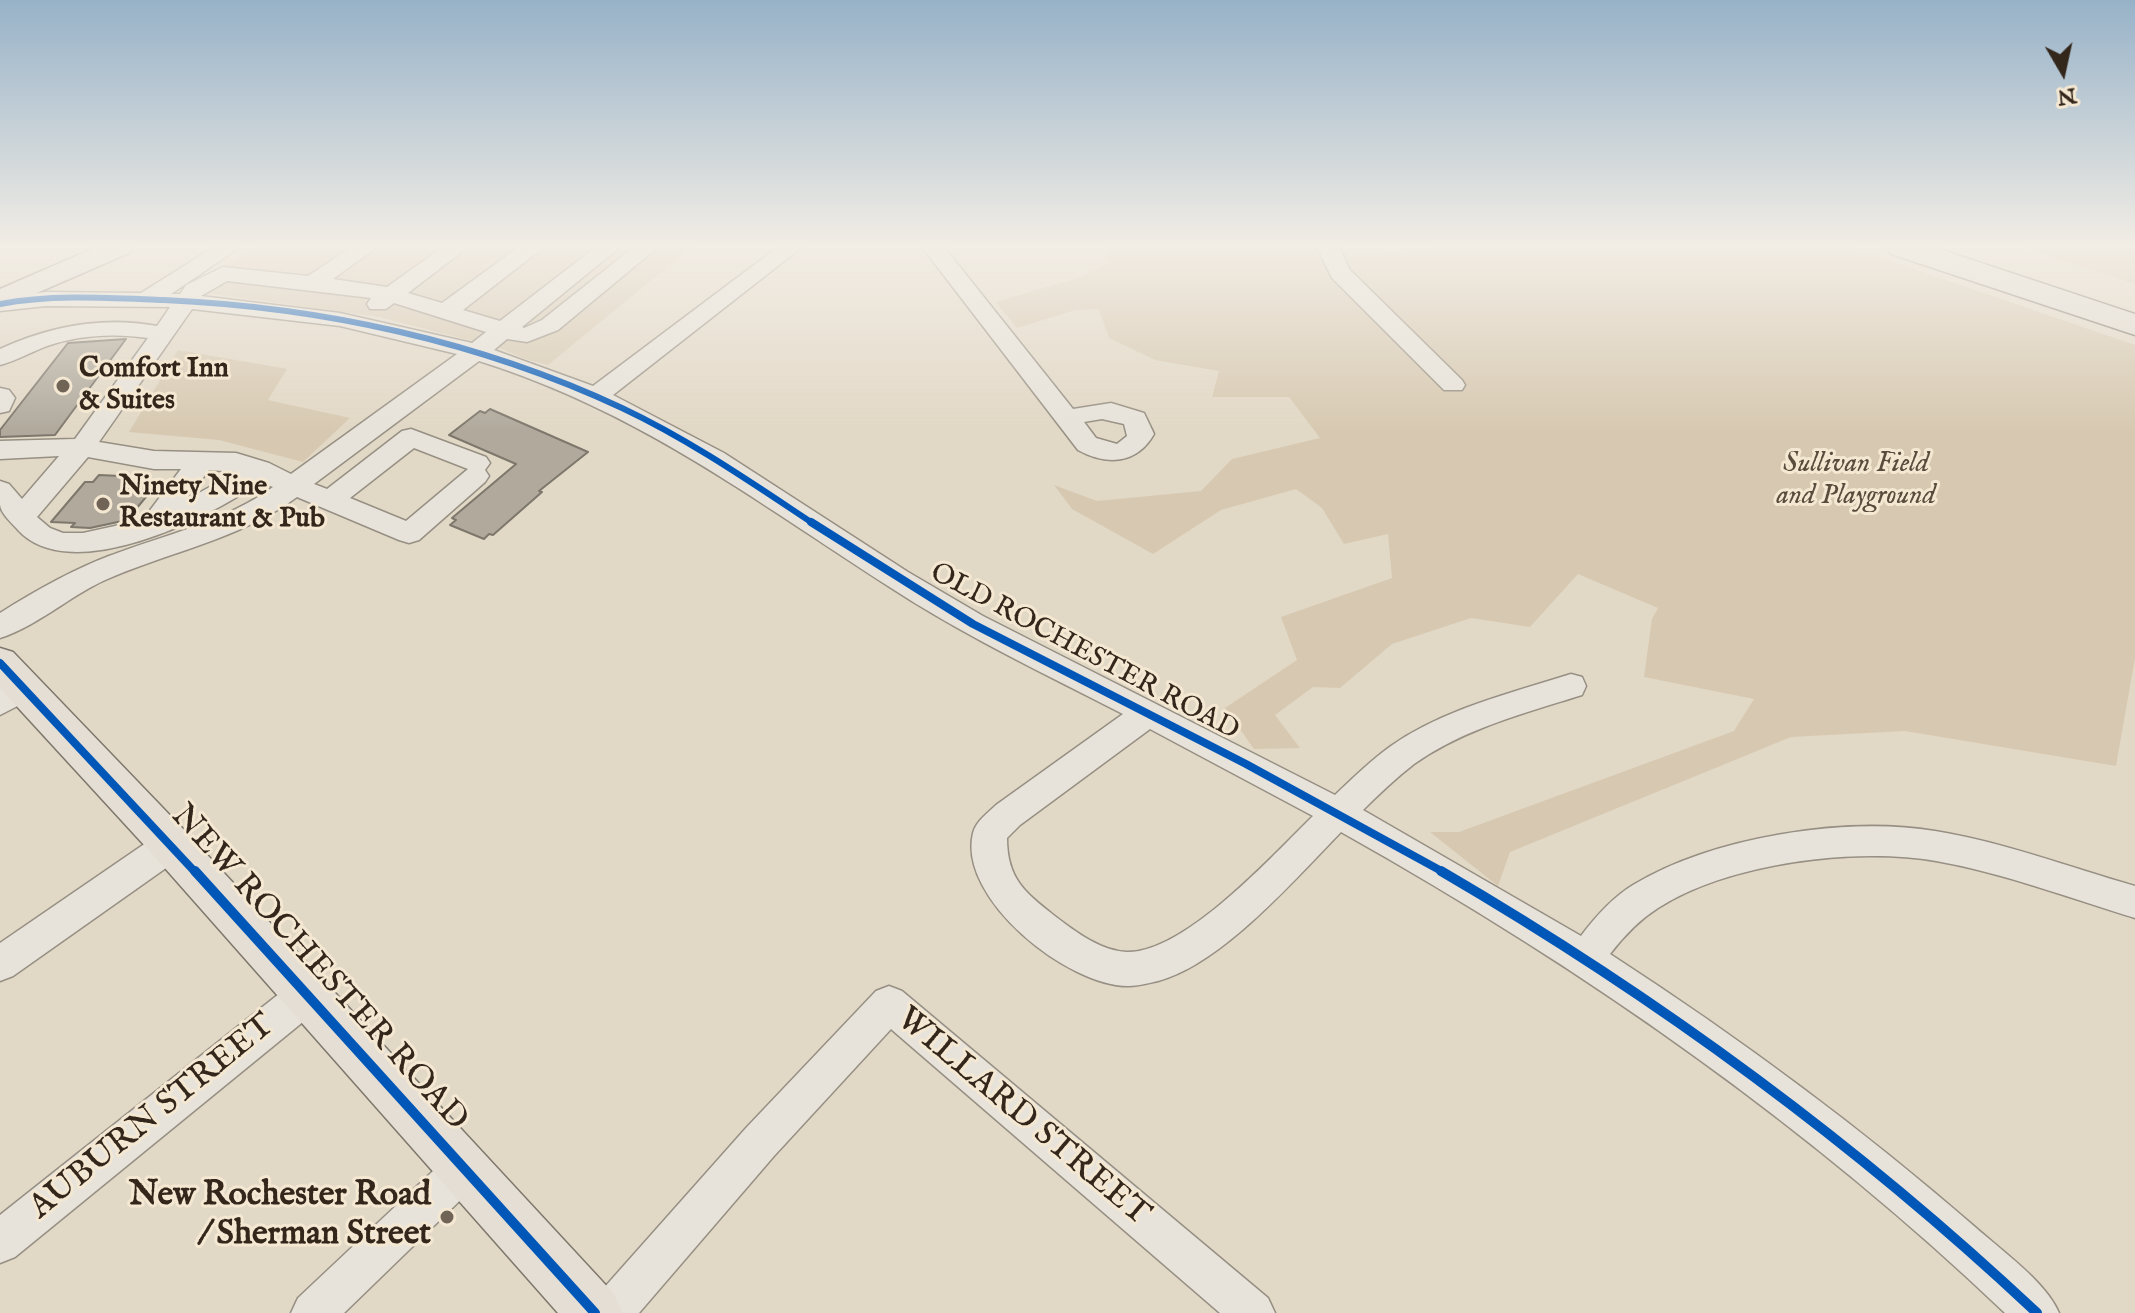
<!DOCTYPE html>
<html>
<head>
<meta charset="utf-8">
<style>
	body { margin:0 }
	#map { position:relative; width:2135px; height:1313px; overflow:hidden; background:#e2d8c6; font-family:"IM FELL English",serif }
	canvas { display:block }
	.north { position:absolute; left:2023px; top:32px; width:80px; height:80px; -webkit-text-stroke:6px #f4e8d2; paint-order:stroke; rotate:171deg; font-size:22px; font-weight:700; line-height:32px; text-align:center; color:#33261b }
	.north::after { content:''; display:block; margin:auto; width:28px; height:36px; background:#33261b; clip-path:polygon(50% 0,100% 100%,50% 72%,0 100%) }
</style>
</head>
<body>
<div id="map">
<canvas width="2135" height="1313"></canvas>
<div class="north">N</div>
</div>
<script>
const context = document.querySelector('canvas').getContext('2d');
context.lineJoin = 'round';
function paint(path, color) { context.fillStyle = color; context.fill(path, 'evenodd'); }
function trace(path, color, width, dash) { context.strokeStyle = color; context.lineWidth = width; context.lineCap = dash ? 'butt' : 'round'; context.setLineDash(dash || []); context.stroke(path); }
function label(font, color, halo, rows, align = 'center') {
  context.font = font + ' "IM FELL English",serif'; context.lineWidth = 6; context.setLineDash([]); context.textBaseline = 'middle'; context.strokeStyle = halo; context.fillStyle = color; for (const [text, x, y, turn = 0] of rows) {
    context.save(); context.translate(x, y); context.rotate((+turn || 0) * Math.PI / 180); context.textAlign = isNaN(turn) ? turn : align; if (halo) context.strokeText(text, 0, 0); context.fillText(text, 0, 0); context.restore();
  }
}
const green = new Path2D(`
	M255,247H692L548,365L528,360L499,348L379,317L185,290Z
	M1106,247H1343L1348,257L1441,247H1850L2135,345V658L2116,766L1905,731L1791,737L1510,852L1498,886L1430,832H1459L1734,731L1754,699L1644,677L1652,619L1658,608L1578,574L1530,627L1471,618L1392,644L1340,688L1313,687L1275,715L1300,748L1254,749L1225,708L1297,660L1281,617L1392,578L1388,534L1344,544L1322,508L1296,489L1221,510L1153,554L1072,509L1054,485L1097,501L1201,491L1232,459L1320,438L1289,397H1212L1219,371L1155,360L1109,338L1099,309L1075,310L1017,328L996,302L1078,278L1109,264Z
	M2022,247H2135V284Z
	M178,350L287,369L268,400L350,418L303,462L219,440L129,432Z`);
const building = new Path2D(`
	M126,339L55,435L0,437V430L68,343Z
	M490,409L588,452L539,491L542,492L493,535L489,534L484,539L450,525L456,520L452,518L516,464L449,435L480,411L485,413Z
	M99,475L143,477L136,485L155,486L127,520L90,528L71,527L75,523L51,522L85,482H93Z`);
const minor = new Path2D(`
	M214,247H240L171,294H180L186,285L223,267L308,276L352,247H377L333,279L387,287L443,247H468L408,293L442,303L519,247H544L463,310L500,321L596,247H620L522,327L524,328L542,320L634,247H658L558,330L527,342L507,339L494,350L593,386L778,247H802L613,395L724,453L908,572L983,616L1335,795C1353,778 1371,760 1391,746C1444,709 1511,693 1571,674L1582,677L1586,686L1582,695C1525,713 1463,729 1414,764C1396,778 1379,794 1363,810L1581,936C1596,916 1612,898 1633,885C1712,837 1845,816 1935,831C2003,842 2069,867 2135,886V918C2069,898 2004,873 1936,861C1855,847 1729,863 1658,908C1639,920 1624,936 1610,954C1738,1037 1860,1127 1975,1227C2001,1250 2046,1282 2059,1313H2005C1806,1123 1582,967 1341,832C1296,878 1222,964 1158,981C1149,983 1138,986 1129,986C1069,987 957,899 973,833C976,821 988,813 996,805L1123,714C1043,673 963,635 888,586C751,498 638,411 479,361L314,484L327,489L402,431L411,429L486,457L490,463L485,470L489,476L485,482L419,540L409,543L399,540L297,497C239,540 167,552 103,581C69,597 35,627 0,638V613C35,591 70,571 109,556C164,535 225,522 273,487L260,482C208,519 70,587 18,530C12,523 1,514 0,505C0,498 0,489 0,481L9,484L22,499L59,456L0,459V441L75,439L148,338C114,333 79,335 47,346C31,352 16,361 0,365V349C50,326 103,316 157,326L170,307L46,306L0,311V297L46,292L141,293ZM227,281L371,298L367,304L370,309H386L394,303L486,332L472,343L340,313L201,296ZM192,309L340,326L457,354L291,474L269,463L236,453L154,451L99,442ZM414,448L468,469L406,521L350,498ZM88,457L154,469H181L145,517L124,524L83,533H63L50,528L37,517ZM209,470L237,472L186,500ZM1150,729L1313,816C1273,855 1185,953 1127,952C1101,951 1076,932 1056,917C1026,893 1007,880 1007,838L1020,825Z
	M922,247H944L1073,409L1111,403L1144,413L1154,434C1137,464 1107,466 1078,450ZM1102,419L1124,424L1127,436L1117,444L1096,438L1084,422Z
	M1317,247H1339L1350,270L1462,380L1465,385L1462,390H1444L1332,278Z
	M0,388L9,390L15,398L9,411L0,413Z
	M24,676L35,679L39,688L35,697L0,715V687Z
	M171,830L183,834L188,845L183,856L13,976L0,981V943L159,834Z
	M307,977L320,982L325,995L320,1008L15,1257L0,1263V1215L294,982Z
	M889,986L902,991L1268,1298L1275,1313H1220L891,1029L774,1156L639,1313H588L595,1298L746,1128L876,991Z
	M464,1149L478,1155L484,1169L478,1183L344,1313H291L298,1298L450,1155Z`);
const major = new Path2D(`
	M97,247H133L129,253L0,309V289Z
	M0,648L13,652L186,832L614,1294L623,1313H558L156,858L0,688Z`);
const highway = new Path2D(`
	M1886,247H1933L2135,314V335L1891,254Z`);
const cyclewayFar2 = new Path2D(`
	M0,304C53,294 110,298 164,300C321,307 479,341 622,408C690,440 752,483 814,524`);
const cyclewayFar1 = new Path2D(`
	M811,522L973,624L1246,764L1445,873
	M0,663L196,873`);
const cycleway = new Path2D(`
	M195,871L595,1313
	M1441,871C1657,997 1855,1142 2037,1313`);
const markers = [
	[63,386,8,"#706457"],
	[103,504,8,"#706457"],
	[447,1217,8,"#706457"]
];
const poiNames = [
	["Comfort Inn",79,370],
	["& Suites",79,402],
	["Ninety Nine",119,488],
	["Restaurant & Pub",119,520]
];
const parkNames = [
	["Sullivan Field",1856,465],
	["and Playground",1856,497]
];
const streetNames = [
	["OLD ROCHESTER ROAD",1084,653,28]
];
const nearStreetnames = [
	["NEW ROCHESTER ROAD",318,969,48],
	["AUBURN STREET",153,1118,-39],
	["WILLARD STREET",1022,1118,40]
];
const nearPoinames = [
	["New Rochester Road",431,1197],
	["/ Sherman Street",431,1236]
];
paint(green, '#d7c9b1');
paint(building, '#b0a99c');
trace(building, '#7d776c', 2);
trace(minor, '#968f83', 3);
trace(major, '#7d776c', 3);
trace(highway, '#7d776c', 3);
paint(minor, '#e8e3da');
paint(major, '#e4ded4');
paint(highway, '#e4ded4');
trace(cyclewayFar2, '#0057b8', 6);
trace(cyclewayFar1, '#0057b8', 8);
trace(cycleway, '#0057b8', 10);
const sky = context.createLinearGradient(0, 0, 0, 431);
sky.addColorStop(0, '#97b2c8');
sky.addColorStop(0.57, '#f2ede5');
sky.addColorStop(1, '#f2ede500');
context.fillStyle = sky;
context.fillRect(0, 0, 2135, 431);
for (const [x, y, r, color] of markers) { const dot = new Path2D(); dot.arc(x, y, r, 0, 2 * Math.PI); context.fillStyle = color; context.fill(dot); trace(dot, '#f4e8d2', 3); }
label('bold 28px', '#33261b', '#f4e8d2', poiNames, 'left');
label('italic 28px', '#5a4c3c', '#f4e8d2', parkNames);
label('28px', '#33261b', '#f4e8d2', streetNames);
label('34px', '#33261b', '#f4e8d2', nearStreetnames);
label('bold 34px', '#33261b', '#f4e8d2', nearPoinames, 'right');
</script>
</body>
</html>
